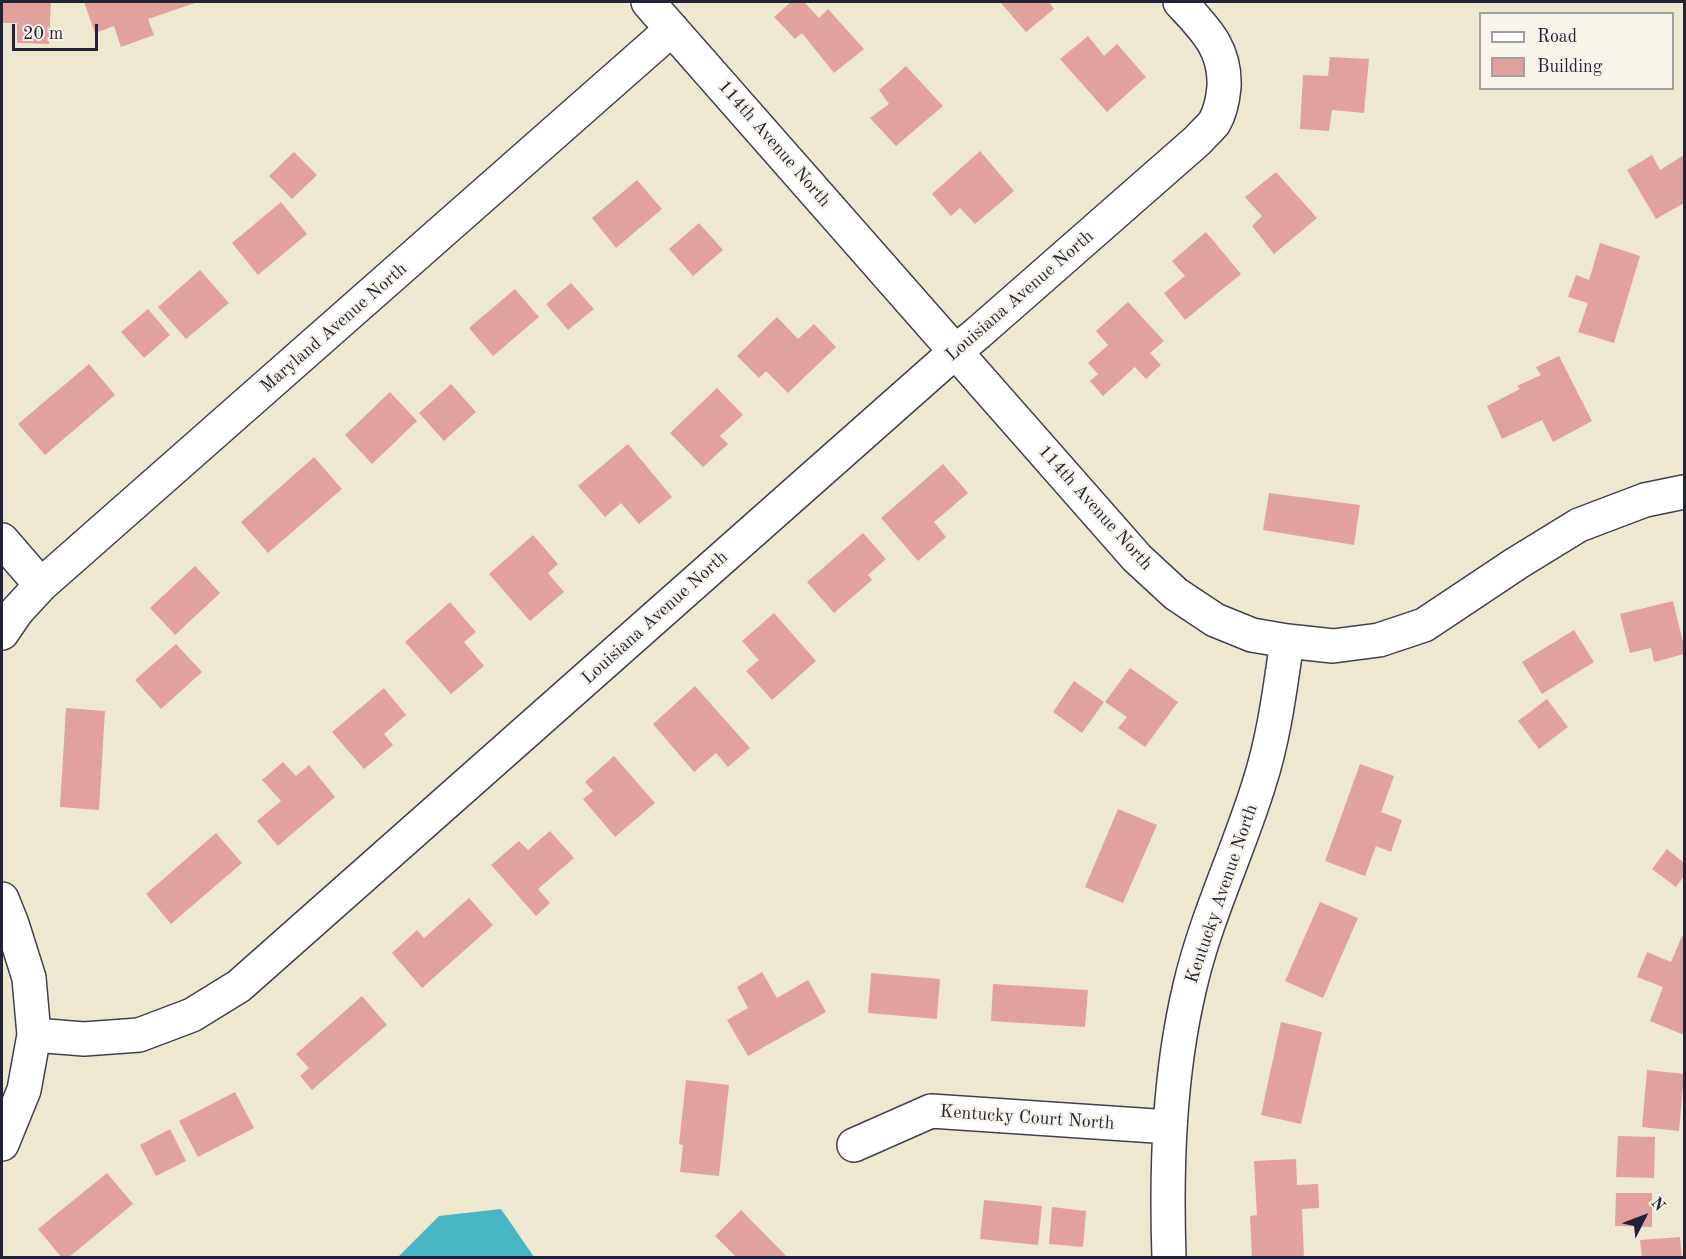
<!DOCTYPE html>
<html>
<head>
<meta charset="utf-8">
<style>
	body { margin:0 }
	#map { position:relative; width:1686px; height:1259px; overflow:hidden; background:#efe8d0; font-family:"Old Standard TT",serif }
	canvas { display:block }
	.frame { position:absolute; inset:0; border:3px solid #22223b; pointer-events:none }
	.legend { position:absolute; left:1479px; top:12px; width:195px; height:78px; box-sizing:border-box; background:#f7f3e8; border:2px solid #a29fa3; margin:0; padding:8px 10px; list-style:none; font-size:18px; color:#22223b }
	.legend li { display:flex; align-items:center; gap:12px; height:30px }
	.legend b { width:30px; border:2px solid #a29fa3 }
	.north { position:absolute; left:1614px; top:1187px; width:60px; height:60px; -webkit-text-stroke:4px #f7f3e8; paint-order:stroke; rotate:48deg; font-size:16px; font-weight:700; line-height:24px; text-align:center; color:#22223b }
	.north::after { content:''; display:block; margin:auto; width:21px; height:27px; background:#22223b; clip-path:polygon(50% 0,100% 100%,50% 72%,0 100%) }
	.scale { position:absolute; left:12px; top:24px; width:86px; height:27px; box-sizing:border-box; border:3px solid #22223b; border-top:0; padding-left:8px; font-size:18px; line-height:21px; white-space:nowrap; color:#22223b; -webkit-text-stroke:4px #f7f3e8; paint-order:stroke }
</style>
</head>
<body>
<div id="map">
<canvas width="1686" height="1259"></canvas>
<div class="frame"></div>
<ul class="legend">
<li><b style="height:8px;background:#fff"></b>Road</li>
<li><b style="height:16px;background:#e1a29e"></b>Building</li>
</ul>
<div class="north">N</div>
<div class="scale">20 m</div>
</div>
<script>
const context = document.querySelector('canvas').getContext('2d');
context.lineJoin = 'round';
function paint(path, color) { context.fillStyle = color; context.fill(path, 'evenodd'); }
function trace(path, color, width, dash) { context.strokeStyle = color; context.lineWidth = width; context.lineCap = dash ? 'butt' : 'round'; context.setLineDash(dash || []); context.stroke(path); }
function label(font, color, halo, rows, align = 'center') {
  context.font = font + ' "Old Standard TT",serif'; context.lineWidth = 4.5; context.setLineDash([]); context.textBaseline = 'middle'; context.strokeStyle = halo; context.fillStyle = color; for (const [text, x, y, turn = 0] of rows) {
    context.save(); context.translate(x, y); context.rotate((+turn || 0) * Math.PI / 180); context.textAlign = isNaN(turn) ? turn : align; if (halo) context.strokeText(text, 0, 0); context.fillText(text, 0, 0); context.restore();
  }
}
const water = new Path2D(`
	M501,1209L534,1257H398L439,1216Z`);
const building = new Path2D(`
	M2,2H51L49,44L17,43V23H2Z
	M84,2H198L148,19L154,35L121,47L114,26L95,33Z
	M791,2H804L819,18L828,9L864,49L834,73L802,33L795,39L774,17Z
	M1000,2H1049L1054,9L1026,32Z
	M1088,36L1104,56L1117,44L1146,77L1107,112L1060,59Z
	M1330,57L1369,59L1364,113L1332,110L1329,131L1300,129L1303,75L1328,76Z
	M906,66L943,106L896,146L870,118L889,104L879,90Z
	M980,151L1014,191L975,224L960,208L951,216L932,194Z
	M294,152L317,175L292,199L269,176Z
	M1652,155L1660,170L1684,155V203L1656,219L1627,170Z
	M1276,172L1317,218L1274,254L1252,226L1262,216L1245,197Z
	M637,180L662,209L616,248L592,218Z
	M281,202L307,234L258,275L232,243Z
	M699,223L723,250L693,276L669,249Z
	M1206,232L1241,274L1185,320L1164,293L1185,276L1172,261Z
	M1600,243L1640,256L1614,343L1578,332L1588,303L1568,297L1576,275L1589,280Z
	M200,270L229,303L186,339L158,307Z
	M571,283L594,309L568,330L546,304Z
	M515,289L539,317L493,356L469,328Z
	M1128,302L1164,341L1150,353L1161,365L1146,379L1135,367L1103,396L1090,381L1098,374L1088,363L1108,345L1096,331Z
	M148,309L170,335L144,358L121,332Z
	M777,317L798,339L814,324L836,347L788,393L766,371L759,378L737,356Z
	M1559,356L1592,421L1553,442L1542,420L1502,439L1487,406L1520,389L1517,386L1541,375L1536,367Z
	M89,364L115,395L45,455L18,424Z
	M451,384L476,412L444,441L419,413Z
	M717,388L743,415L720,436L728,444L703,467L670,433Z
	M390,392L417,421L372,464L345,435Z
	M628,444L672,497L639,524L621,503L605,517L578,486Z
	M314,457L342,489L268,553L241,522Z
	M943,464L968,493L934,522L946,537L918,561L881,518Z
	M1269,493L1360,505L1354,545L1263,530Z
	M863,533L886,559L868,575L872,580L834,613L807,582Z
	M533,535L558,564L548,573L564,592L530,621L489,574Z
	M195,566L220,593L175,635L150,608Z
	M1673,601L1684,646V654L1654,662L1651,648L1630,653L1620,614Z
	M450,602L476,632L464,642L484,666L451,694L405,642Z
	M774,613L816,661L772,700L746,671L759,660L742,641Z
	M1574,630L1594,662L1542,694L1522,662Z
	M176,644L202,672L161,709L135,680Z
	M1130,668L1178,702L1145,747L1118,728L1127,717L1105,702Z
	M1074,681L1104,702L1082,733L1053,712Z
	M695,686L750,748L728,767L716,753L694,772L653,724Z
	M384,688L406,715L384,734L393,745L364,769L332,732Z
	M1547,699L1568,727L1539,749L1518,721Z
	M66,708L105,711L99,810L60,807Z
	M614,756L655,803L615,837L583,799L593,791L585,782Z
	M283,762L296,776L309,765L335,797L278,846L257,821L281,801L262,780Z
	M1360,764L1394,776L1381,812L1402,820L1391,852L1376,846L1365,876L1325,861Z
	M1118,809L1157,825L1123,903L1085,887Z
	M550,831L574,858L538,889L550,903L536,916L491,865L519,841L528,850Z
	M216,833L242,863L171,924L146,894Z
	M1667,849L1684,863V876L1676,887L1652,869Z
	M469,898L493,925L422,988L392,953L417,930L424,938Z
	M1320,902L1358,918L1323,998L1285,981Z
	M1682,936L1684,937V1035L1650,1021L1663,987L1637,977L1647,952L1671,962Z
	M762,972L777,998L808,980L826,1012L748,1056L727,1020L748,1008L737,987Z
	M871,973L940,979L937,1019L868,1013Z
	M993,984L1088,990L1085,1027L991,1021Z
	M362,996L387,1025L312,1090L300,1076L309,1068L296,1054Z
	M1281,1022L1322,1032L1301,1124L1261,1115Z
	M1647,1070L1684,1074L1679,1131L1642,1127Z
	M686,1080L729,1085L719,1176L680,1172L683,1145L679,1144Z
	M235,1092L254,1128L198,1157L179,1121Z
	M170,1129L186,1161L156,1176L140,1145Z
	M1618,1136L1655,1137L1654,1178L1616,1177Z
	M1296,1159L1297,1185L1318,1184L1319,1208L1302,1209L1304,1258H1252L1250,1216L1257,1215L1254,1161Z
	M107,1173L133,1204L68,1258H62L38,1229Z
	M1616,1193H1652V1227L1615,1226Z
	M984,1200L1042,1206L1038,1245L980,1239Z
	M1052,1207L1086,1211L1083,1247L1049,1244Z
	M741,1210L788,1258H733L735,1256L715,1236Z
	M1680,1237L1682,1258H1642L1640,1240Z`);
const street = new Path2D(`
	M648,2L1137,558L1176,594L1215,620L1252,635L1287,641L1333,646L1379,640L1424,625L1517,563L1579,525L1645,500L1684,492
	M2,540L41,585
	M2,633L17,611L41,585L672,29
	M2,899L12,924L29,978L34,1035L24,1090L2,1144
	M34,1035L84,1039L139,1035L192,1015L239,986L955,352L978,333L1198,140C1203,134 1209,129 1214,123C1220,113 1223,98 1224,87C1226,48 1204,28 1180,2
	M854,1145L931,1111L1170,1127
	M1169,1258C1166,1167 1169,1074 1190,986C1206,917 1238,852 1259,784C1274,738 1280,689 1287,641`);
const streetNames = [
	["114th Avenue North",774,144,49],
	["Louisiana Avenue North",1020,296,-41],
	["Maryland Avenue North",334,328,-41],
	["114th Avenue North",1095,508,48],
	["Louisiana Avenue North",655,618,-42],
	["Kentucky Avenue North",1222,894,-71],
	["Kentucky Court North",1027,1118,4]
];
paint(water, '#48b5c4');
paint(building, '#e1a29e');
trace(street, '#414051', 36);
trace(street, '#fff', 33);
label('18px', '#22223b', '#f7f3e8', streetNames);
</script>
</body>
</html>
